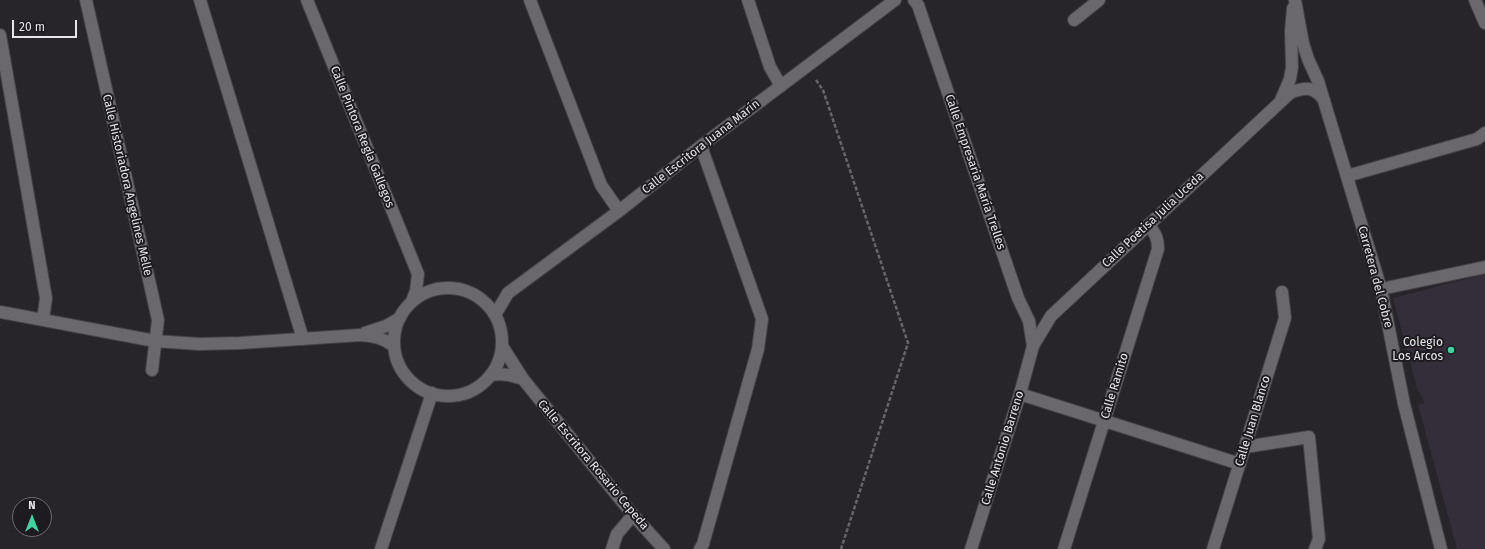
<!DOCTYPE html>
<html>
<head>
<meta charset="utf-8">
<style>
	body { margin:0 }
	#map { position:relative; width:1485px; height:549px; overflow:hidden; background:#27242a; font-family:"Fira Sans",sans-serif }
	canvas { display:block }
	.north { position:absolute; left:12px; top:497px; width:40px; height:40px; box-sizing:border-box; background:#1d1b20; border:1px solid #6d6c70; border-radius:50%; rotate:0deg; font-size:11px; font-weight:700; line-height:16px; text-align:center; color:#e6e5e8 }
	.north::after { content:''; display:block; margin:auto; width:14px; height:18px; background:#42d4a0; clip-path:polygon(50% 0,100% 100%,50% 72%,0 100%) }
	.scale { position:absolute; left:12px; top:20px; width:65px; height:18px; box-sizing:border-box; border:2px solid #e6e5e8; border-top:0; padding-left:5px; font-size:12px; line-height:14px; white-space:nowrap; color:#e6e5e8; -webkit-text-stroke:3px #1d1b20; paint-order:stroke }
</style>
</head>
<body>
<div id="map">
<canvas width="1485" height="549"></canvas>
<div class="north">N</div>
<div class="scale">20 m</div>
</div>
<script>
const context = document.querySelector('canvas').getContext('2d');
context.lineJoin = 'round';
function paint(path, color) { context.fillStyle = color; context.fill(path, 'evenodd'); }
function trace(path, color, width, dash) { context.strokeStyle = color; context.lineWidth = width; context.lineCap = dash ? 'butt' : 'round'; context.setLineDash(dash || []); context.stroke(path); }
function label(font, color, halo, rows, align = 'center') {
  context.font = font + ' "Fira Sans",sans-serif'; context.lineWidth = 4; context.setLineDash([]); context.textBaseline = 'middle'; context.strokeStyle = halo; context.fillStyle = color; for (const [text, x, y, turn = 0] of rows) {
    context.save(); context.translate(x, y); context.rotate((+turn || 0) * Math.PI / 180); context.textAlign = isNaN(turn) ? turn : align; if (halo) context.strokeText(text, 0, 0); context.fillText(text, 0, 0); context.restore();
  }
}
const built = new Path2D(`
	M1485,274V549H1457L1418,405L1424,403L1420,392H1418L1393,298Z`);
const path = new Path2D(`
	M816,80L823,90L908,343L841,549`);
const minor = new Path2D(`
	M86,0L158,320L152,370
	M200,0L303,339
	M307,0L418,274L416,291L412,301
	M530,0L601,185L619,211
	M748,0L770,67L781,86
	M914,0L918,5L1018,298L1029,321L1033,346
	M1295,0L1303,43L1308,59L1318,81L1381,289L1404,404L1441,549
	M1475,0L1485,23
	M1074,20L1099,0
	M0,35L46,298L43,320
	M1281,100L1290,79L1292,67L1291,31L1293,8
	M1347,176L1477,139L1485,133
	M394 342a54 54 0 1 1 108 0a54 54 0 1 1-108 0Z
	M1381,289L1485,267
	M0,312L155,341L199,344L240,343L360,335C374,336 383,338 394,346
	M495,315L508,293L619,211L701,146L895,0
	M365,333L386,326L400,318
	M502,346L523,379L633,515L664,549
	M491,375C503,373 511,375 523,379
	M1020,394L1240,464
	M1245,447L1309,437L1319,539L1315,549
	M381,549L432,393
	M612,549L617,534L633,515
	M700,549L703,544L758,349L762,319L701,146
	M971,549L1020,394L1033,346L1051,316L1290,93C1305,87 1314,86 1324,100
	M1064,549L1158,249C1158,238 1155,232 1148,225
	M1213,549L1285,318L1282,292`);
const markers = [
	[1451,350,4,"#42d4a0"]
];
const streetNames = [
	["Calle Pintora Regla Gallegos",362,137,68],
	["Calle Escritora Juana Marín",701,147,-38],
	["Calle Empresaria María Trelles",975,172,71],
	["Calle Historiadora Angelines Melle",127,185,77],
	["Calle Poetisa Julia Uceda",1153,220,-43],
	["Carretera del Cobre",1375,277,75],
	["Calle Ramito",1115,386,-73],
	["Calle Juan Blanco",1253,421,-73],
	["Calle Antonio Barreno",1003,448,-73],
	["Calle Escritora Rosario Cepeda",593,465,50]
];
const poiNames = [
	["Colegio",1443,343],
	["Los Arcos",1443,357]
];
paint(built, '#332e39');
trace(minor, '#434245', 14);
trace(path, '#68656a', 2.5, [4, 2]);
trace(minor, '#6a676d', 12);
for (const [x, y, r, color] of markers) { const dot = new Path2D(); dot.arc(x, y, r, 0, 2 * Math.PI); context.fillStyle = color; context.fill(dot); trace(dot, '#1d1b20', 1.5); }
label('12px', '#e6e5e8', '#1d1b20', streetNames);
label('12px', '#e6e5e8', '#1d1b20', poiNames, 'right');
</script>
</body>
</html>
